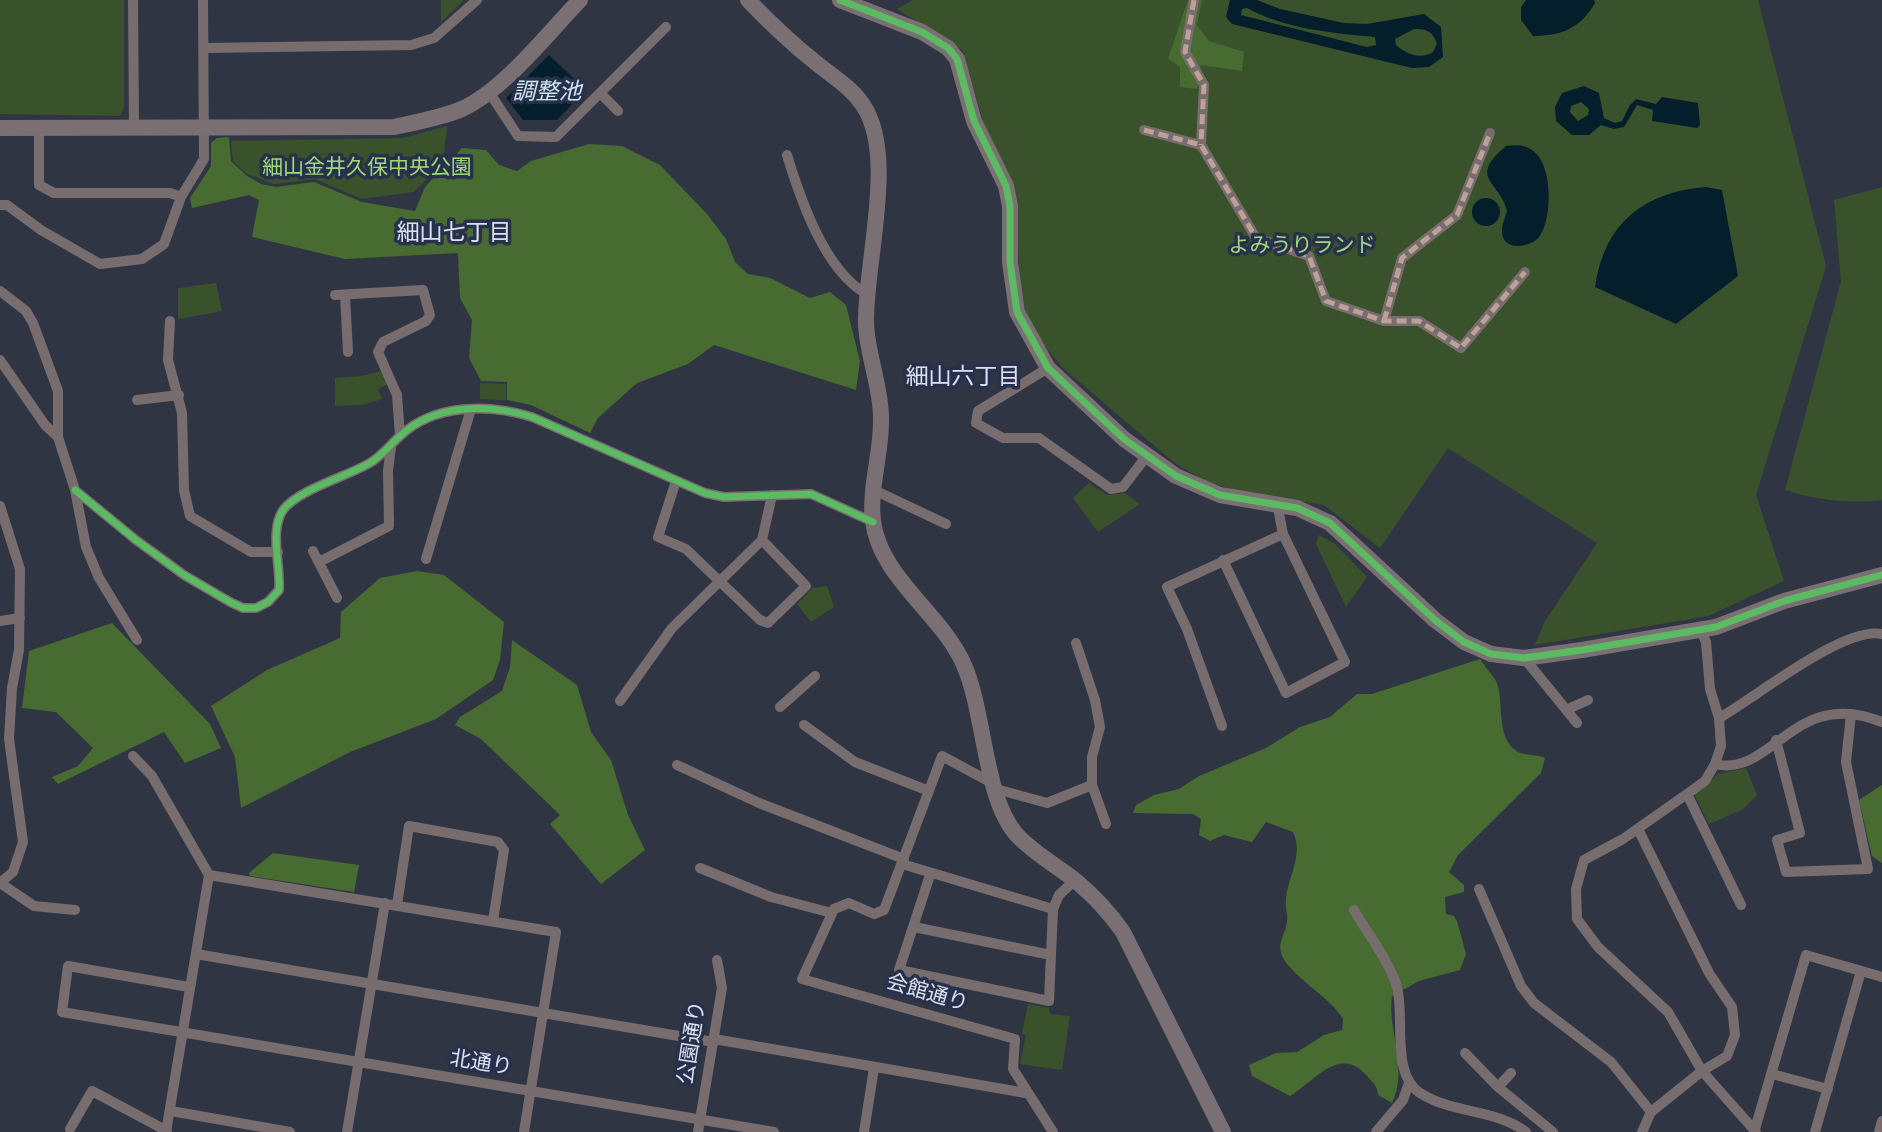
<!DOCTYPE html>
<html>
<head>
<meta charset="utf-8">
<style>
	body { margin:0 }
	canvas { display:block; background:#303543 }
</style>
</head>
<body>
<canvas width="1882" height="1132"></canvas>
<script>
const context = document.querySelector('canvas').getContext('2d');
context.lineJoin = 'round';
function paint(path, color) { context.fillStyle = color; context.fill(path, 'evenodd'); }
function trace(path, color, width, dash) { context.strokeStyle = color; context.lineWidth = width; context.lineCap = dash ? 'butt' : 'round'; context.setLineDash(dash || []); context.stroke(path); }
function label(font, color, halo, rows, align = 'center') {
  context.font = font + ' "Titillium Web","Noto Sans JP",sans-serif'; context.lineWidth = 7; context.setLineDash([]); context.textBaseline = 'middle'; context.strokeStyle = halo; context.fillStyle = color; for (const [text, x, y, turn = 0] of rows) {
    context.save(); context.translate(x, y); context.rotate((+turn || 0) * Math.PI / 180); context.textAlign = isNaN(turn) ? turn : align; if (halo) context.strokeText(text, 0, 0); context.fillText(text, 0, 0); context.restore();
  }
}
const green = new Path2D(`
	M0,0H124V107L120,116L0,114Z
	M441,0H464L441,22Z
	M913,0H1758L1826,266L1756,495L1784,581L1708,616L1535,645L1545,621L1597,543L1448,448L1380,548L1324,505L1240,492L1206,481L1176,464L1064,369L1040,341L1027,317L1020,284L1016,207L985,127L962,50L897,9Z
	M447,126L443,162L414,192L362,199L315,179L274,184L247,174L233,161L231,141L404,138Z
	M1882,187V500C1849,504 1816,500 1785,490L1841,281L1834,200Z
	M216,283L222,311L178,319V288Z
	M381,371L388,384L378,389L382,399L362,405L335,406V378L362,376Z
	M480,383L506,384V400L480,399Z
	M1089,483L1107,495L1125,493L1140,504L1098,532L1073,498Z
	M1319,535L1335,544L1367,577L1346,607L1316,544Z
	M827,586L834,607L811,622L797,604L813,588Z
	M1746,768L1757,795L1743,809L1709,824L1694,794L1719,774Z
	M1028,1004L1049,1008L1050,1014L1070,1016L1062,1070L1020,1064L1026,1035L1022,1034Z`);
const forest = new Path2D(`
	M1188,0H1202L1197,25L1209,41L1244,52L1242,71L1201,65L1197,89L1180,87V67L1168,59Z
	M229,137L231,161L247,176L261,184L276,187L314,182L362,202L415,211L425,187L462,148L486,150L499,165L517,171L531,161L589,144L622,146L660,165L707,214L726,239L735,262L748,274L770,278L810,298L830,292L846,305L860,361L856,390L714,345L688,364L637,383L598,418L590,433L531,405L507,400V382L481,381L469,358L472,320L460,298L458,253L345,259L252,237L259,200L249,195L192,208L190,198L211,166V143L217,138Z
	M417,571L444,575L504,622L500,660L493,680L436,719L350,752L241,808L235,757L211,706L267,670L340,638L341,612L380,578Z
	M112,623L210,724L221,748L185,763L164,732L58,784L52,777L78,766L93,748L56,712L22,708L29,651Z
	M512,640L577,685L591,732L611,760L628,815L645,850L601,884L550,824L560,815L481,739L455,725L460,717L502,691L510,667Z
	M1480,659C1485,667 1492,674 1496,681C1505,698 1494,738 1518,752C1526,756 1537,754 1545,758L1541,773L1458,855L1449,872L1464,885V892L1445,897L1446,914L1454,916L1457,921L1466,954L1460,970L1419,981L1392,996C1387,1029 1409,1069 1392,1103L1378,1095C1378,1087 1373,1083 1368,1077C1340,1043 1314,1082 1290,1096L1252,1076L1249,1065L1276,1053L1297,1052L1324,1035L1342,1030L1343,1019C1330,996 1288,975 1281,953C1278,940 1286,933 1287,921C1288,914 1285,907 1286,899C1288,876 1304,855 1293,832L1266,822L1252,842L1224,835L1210,841L1199,835L1201,819L1193,814L1133,813L1136,805L1154,795L1179,789L1199,776L1266,748L1300,727L1330,717L1357,694H1372Z
	M1882,785V863L1872,856L1859,800Z
	M273,853L359,865L354,892L250,876L249,873Z`);
const water = new Path2D(`
	M1230,0H1257L1280,9L1344,23L1367,24L1424,14L1441,27L1443,57L1429,67L1412,68L1232,24L1226,17ZM1247,8C1285,29 1332,33 1375,37L1376,45L1367,47L1241,15L1242,9ZM1414,29C1426,29 1433,31 1437,44L1433,52C1421,60 1406,54 1396,45L1395,39Z
	M1526,0H1594L1595,3C1581,28 1561,36 1533,36L1521,20V7Z
	M549,55L586,90L557,120H523L506,98Z
	M1584,86L1599,93L1604,118L1615,123L1622,121L1630,105L1636,99L1656,104L1662,97L1698,103L1700,125L1697,128L1652,121L1653,110L1637,105L1624,127L1614,129L1601,125L1589,135H1572L1556,121L1555,107L1562,93ZM1581,102L1589,109L1588,115L1578,121L1570,112L1571,106Z
	M1506,146C1515,145 1524,144 1532,150C1553,163 1553,219 1539,237C1530,248 1502,252 1502,231C1502,224 1506,216 1507,210C1498,180 1468,178 1506,146Z
	M1706,187L1722,190L1738,276L1676,324L1595,287C1604,223 1644,192 1706,187Z
	M1472 212a14 14 0 1 1 28 0a14 14 0 1 1-28 0Z`);
const street = new Path2D(`
	M133,0L134,128
	M1194,0L1185,52L1204,85L1201,145
	M205,48L411,45L434,38L477,0
	M489,92L518,136L556,137L666,27
	M601,94L618,111
	M39,128V185L54,193H170L181,197
	M1144,130L1201,145L1256,238L1309,256L1326,301L1384,321H1419L1461,348L1525,272
	M787,155C800,198 825,272 867,294
	M0,205H7L41,230L100,264L142,259L164,244L181,197L204,159L203,0
	M0,291L26,311L33,323L58,391V437
	M335,295L423,290L430,315L426,321L383,342L378,352L397,395L400,436
	M345,295L348,352
	M170,321L168,360L182,413L184,490L190,516L251,552H278
	M1384,321L1402,258L1457,215L1490,133
	M0,360L45,425L58,437L75,490L86,547L99,578L137,640
	M1048,368L978,411L976,423L1003,438H1039L1111,489L1123,487L1146,457
	M137,400L179,395
	M676,481L658,537L686,549L760,620L768,623L806,586L762,540
	M75,490L136,540L184,575L230,602L243,608H256L268,602L279,590C281,567 269,531 283,510C298,490 345,477 368,464C381,457 389,446 400,436C435,403 489,404 532,417L705,493L724,497L811,494L873,522
	M874,490L946,524
	M0,506L20,569L19,650L12,688L9,739L23,842L13,872L0,883L34,906L75,910
	M313,551L337,598
	M426,559L471,409
	M1223,560L1286,693L1345,662L1283,534L1277,503
	M319,562L389,526L388,471L391,447
	M0,621L20,618
	M1701,630L1706,642L1710,689L1719,718L1721,746L1715,764L1705,781L1687,794L1623,839L1584,860L1576,889L1577,919L1598,947L1668,1012L1702,1071L1756,1132
	M1524,658L1577,723
	M620,701L672,628L762,540L772,495
	M780,707L815,676
	M1566,710L1588,700
	M1719,718C1755,698 1843,626 1882,634
	M804,725L855,762L929,791
	M1222,726L1187,629L1167,587L1283,534
	M1776,740L1800,833L1777,840L1786,872L1868,869L1846,762L1851,714
	M133,756L152,776L209,875L166,1132
	M1715,764C1772,778 1794,686 1882,722
	M677,765L759,803L904,859
	M994,784L942,756L884,910L874,914L849,903L834,909L802,979L1015,1039L1013,1069L1053,1132
	M1092,785L1106,824
	M996,789L1047,803L1092,785V757L1100,727L1095,700L1076,643
	M1687,794L1741,905
	M1638,829L1709,973L1732,1007L1735,1035L1727,1056L1702,1071L1651,1112L1642,1132
	M902,864L1053,909
	M700,868L771,897L832,913
	M209,875L556,932L524,1132
	M930,875L899,970L1049,1001L1053,909L1059,895L1075,880
	M1479,889L1521,986L1534,1003L1611,1062L1651,1112
	M397,905L409,826L498,842L504,850L493,921
	M1354,910C1367,933 1386,956 1395,981C1407,1011 1389,1073 1420,1093C1453,1114 1496,1109 1526,1132
	M914,927L1051,955
	M196,954L714,1042
	M189,987L68,966L62,1012L774,1132
	M714,1039L1026,1093
	M1465,1053L1498,1087L1553,1132
	M1772,1074L1828,1089
	M1498,1087L1511,1073
	M171,1111L290,1132
	M70,1129L92,1091L167,1131
	M1755,1129L1806,955L1882,977
	M347,1132L385,903
	M698,1132L722,988L717,960
	M864,1132L874,1068
	M1376,1132L1403,1100L1409,1083
	M1815,1132L1861,971
	M1879,1132L1882,1121`);
const secondary = new Path2D(`
	M748,0C769,22 791,43 815,62C832,76 851,87 863,105C897,155 865,263 866,323C867,355 881,386 881,418C882,452 869,487 873,521C880,578 942,614 964,665C985,713 984,797 1016,834C1033,853 1056,865 1076,881C1094,896 1109,912 1123,932L1223,1132
	M840,0L922,32L948,48L957,59L974,121L1006,186L1010,206V262L1017,312L1048,368L1124,439L1176,476L1220,495L1297,508L1330,523L1435,620L1464,642L1491,654L1524,658L1582,650L1716,627L1784,601L1882,575
	M0,128L394,127C417,122 440,118 462,109C505,89 547,34 580,0`);
const quiet = new Path2D(`
	M1194,0L1185,52L1204,85L1201,145
	M1144,130L1201,145L1256,238L1309,256L1326,301L1384,321H1419L1461,348L1525,272
	M1384,321L1402,258L1457,215L1490,133`);
const cycleway = new Path2D(`
	M840,0L922,32L948,48L957,59L974,121L1006,186L1010,206V262L1017,312L1048,368L1124,439L1176,476L1220,495L1297,508L1330,523L1435,620L1464,642L1491,654L1524,658L1582,650L1716,627L1784,601L1882,575
	M75,490L136,540L184,575L230,602L243,608H256L268,602L279,590C281,567 269,531 283,510C298,490 345,477 368,464C381,457 389,446 400,436C435,403 489,404 532,417L705,493L724,497L811,494L873,522`);
const parkNames = [
	["細山金井久保中央公園",367,169],
	["よみうりランド",1302,247]
];
const streetNames = [
	["会館通り",927,994,16],
	["公園通り",693,1043,-81],
	["北通り",481,1064,9]
];
const waterNames = [
	["調整池",547,93]
];
const neighbourhoodNames = [
	["細山七丁目",454,234],
	["細山六丁目",963,378]
];
paint(green, '#3a522b');
paint(forest, '#476b30');
paint(water, '#041e2c');
trace(street, '#776d6f', 10);
trace(secondary, '#7a7073', 16);
trace(quiet, '#bda197', 5, [10, 5]);
trace(cycleway, '#5cba63', 7);
label('21px', '#a0d979', '#28314b', parkNames);
label('21px', '#dbe1f2', '#28314b', streetNames);
label('italic 23px', '#d0e5f1', '#28314b', waterNames);
label('23px', '#dbe1f2', '#28314b', neighbourhoodNames);
</script>
</body>
</html>
